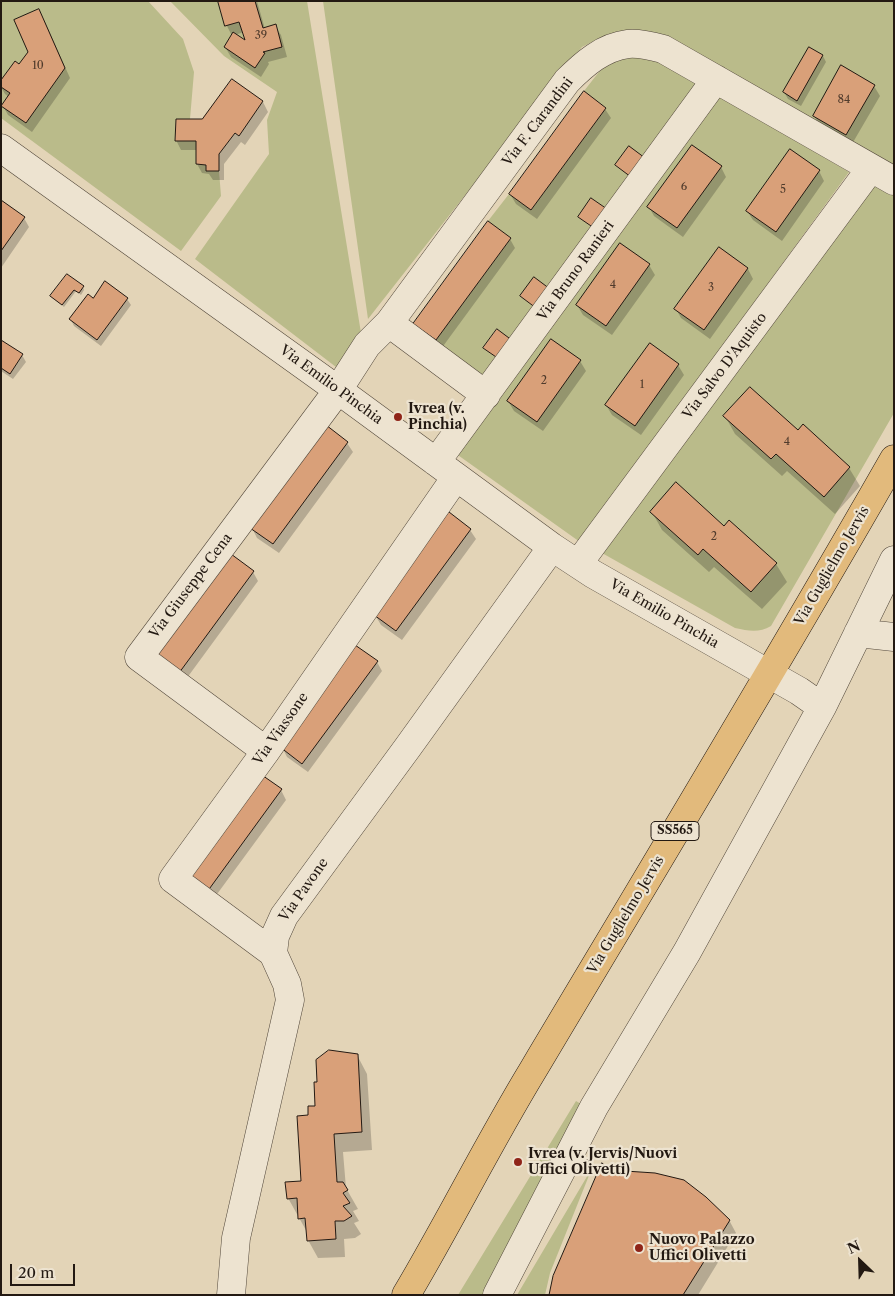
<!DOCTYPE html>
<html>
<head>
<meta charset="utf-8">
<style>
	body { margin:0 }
	#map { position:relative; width:895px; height:1296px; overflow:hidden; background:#e3d4b7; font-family:"Libre Caslon Text",serif }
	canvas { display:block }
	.frame { position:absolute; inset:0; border:2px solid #231912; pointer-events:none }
	.north { position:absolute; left:835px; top:1236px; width:50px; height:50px; -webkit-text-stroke:4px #ede3d0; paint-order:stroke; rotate:336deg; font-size:14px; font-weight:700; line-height:20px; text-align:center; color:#231912 }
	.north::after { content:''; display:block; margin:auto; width:18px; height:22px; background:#231912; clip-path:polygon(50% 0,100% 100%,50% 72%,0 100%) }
	.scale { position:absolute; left:10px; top:1264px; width:65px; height:22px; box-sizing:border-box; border:2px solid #231912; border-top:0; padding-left:6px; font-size:15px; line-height:18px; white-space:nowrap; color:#231912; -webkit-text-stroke:4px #ede3d0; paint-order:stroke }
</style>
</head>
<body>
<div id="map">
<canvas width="895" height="1296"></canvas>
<div class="frame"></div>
<div class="north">N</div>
<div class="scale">20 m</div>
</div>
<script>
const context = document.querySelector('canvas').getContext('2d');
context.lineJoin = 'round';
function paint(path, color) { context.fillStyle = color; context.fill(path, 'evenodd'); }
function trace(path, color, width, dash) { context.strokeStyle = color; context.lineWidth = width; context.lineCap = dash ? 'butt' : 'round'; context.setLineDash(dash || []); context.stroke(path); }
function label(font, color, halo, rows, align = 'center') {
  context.font = font + ' "Libre Caslon Text",serif'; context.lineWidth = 4.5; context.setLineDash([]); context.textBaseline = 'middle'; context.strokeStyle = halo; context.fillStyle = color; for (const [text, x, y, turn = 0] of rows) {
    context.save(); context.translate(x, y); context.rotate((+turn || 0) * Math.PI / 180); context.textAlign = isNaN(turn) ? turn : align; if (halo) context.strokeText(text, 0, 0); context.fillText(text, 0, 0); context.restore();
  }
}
const green = new Path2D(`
	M1,1H148L183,39L194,72L190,119H176L175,140L196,141V164L206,165V171H219L221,196L181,251L1,118Z
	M170,1H307L361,333L336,367L195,259L269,154L267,120L277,92L224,56Z
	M323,1H894V168L674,45L596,40L582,47L571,60L368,319Z
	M633,56L655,59L700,82L645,158L628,147L615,165L631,177L607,209L591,198L578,217L594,228L550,289L534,278L520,296L536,308L513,341L496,329L483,348L499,359L482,382L432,338L436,340L511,238L488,221L509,194L531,210L606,108L584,91L606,63Z
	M716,94L849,172L580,542L455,453Z
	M873,184L894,195V413L771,626C759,633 749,631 735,628L602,553Z
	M576,1101L591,1110L485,1295H458Z
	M592,1168L550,1273L545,1295H517Z`);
const shadow = new Path2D(`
	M220,1H257L265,29L275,26L281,35L287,57L268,62L269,64L261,77L231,57L225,47L232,36L227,26ZM244,32L247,43L235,35Z
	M44,20L70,78L32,132L8,115L3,106L9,97L5,94L1,87V82L20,66L29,52Z
	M809,49L823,56L826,62L801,106L788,99L784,92Z
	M232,80L263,102L268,112L245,145L241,142L224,164V180H213L209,174L202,173L197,164V150H181L176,140L203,121Z
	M874,86L880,96L852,144L820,125L814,116Z
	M605,109L611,118L537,219L516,204L510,194Z
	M721,167L726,177L683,237L654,216L649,207Z
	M819,171L824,181L782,241L753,220L747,211Z
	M1,202L24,218L29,227L1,268Z
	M510,239L515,248L441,349L415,324Z
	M621,245L649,265L655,275L612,335L583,315L577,305Z
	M719,249L748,269L753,279L710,339L681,318L676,309Z
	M106,283L127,299L131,305L101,346L74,326L71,320L94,299Z
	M83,287L84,290L81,295L76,291L64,307L51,296Z
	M1,341L22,355L26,362L13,379L1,371Z
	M650,345L678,365L684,375L641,435L612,415L606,405Z
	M580,361L586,371L543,431L514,411L508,401Z
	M725,416L798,432L803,426L849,468L860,486L835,514L787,471L782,476L735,434Z
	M347,443L353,452L279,553L257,538L252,528Z
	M652,512L724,527L776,564L787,582L762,609L714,567L709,572L662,530Z
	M470,530L476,539L402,640L381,625L375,615Z
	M253,572L258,581L184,682L163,667Z
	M377,662L382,671L308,772L287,757L282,747Z
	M281,790L286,800L212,901L191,885Z
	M357,1055L367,1074L372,1150L343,1152L346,1188L358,1209L353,1211L359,1221L354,1223L361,1234L355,1238L344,1239L345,1257L318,1258L308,1240L307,1232L288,1198L302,1182L309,1116Z
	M609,1171L729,1220L736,1233L698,1295H550Z`);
const building = new Path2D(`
	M218,1H255L263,28L276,24L282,47L263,52L265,53L255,68L224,47L233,32L245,40L239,22L225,26Z
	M39,9L65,68L26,123L1,106L10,93L1,87V80L15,61L19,64L28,52L14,20Z
	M809,47L823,55L797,101L783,92Z
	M841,65L875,85L846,135L813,116Z
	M232,79L263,101L239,136L235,133L219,154V171H206V165L196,164V141H175L176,119H202Z
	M584,91L606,108L531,210L509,194Z
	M692,145L722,166L677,228L647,207Z
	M629,146L645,158L631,177L615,165Z
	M790,149L820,170L776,232L746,211Z
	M591,198L607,209L594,228L578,217Z
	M1,200L25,217L1,251Z
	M488,221L511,238L436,340L413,324Z
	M620,243L650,264L606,326L576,305Z
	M719,247L748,268L704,330L674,309Z
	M67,274L84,286L79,293L74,290L62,305L50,296Z
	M534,277L550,289L536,308L520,296Z
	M105,281L128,298L97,340L69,319L88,294L93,298Z
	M497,329L513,341L499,359L483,348Z
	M551,339L581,360L537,422L507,401Z
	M1,340L23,354L10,374L1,368Z
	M650,343L679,364L635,426L605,405Z
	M750,387L798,430L803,424L850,467L824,497L776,454L771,459L723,416Z
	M326,425L348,442L273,544L250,528Z
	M676,482L724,526L729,520L777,563L751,592L703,549L698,555L650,512Z
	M449,512L471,529L396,631L374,615Z
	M231,554L254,571L179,673L156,657Z
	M355,645L378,661L302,764L280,747Z
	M259,773L282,789L207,892L184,876Z
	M329,1050L358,1054L362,1132L334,1134L337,1182H343L348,1190L343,1193L350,1203L343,1206L352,1216L344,1221H335L336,1239L307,1241L305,1218L298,1219L297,1198L287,1199L285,1182L301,1181L297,1116L308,1115V1106H315L314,1082H317L316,1060Z
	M602,1163L610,1170L655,1173L684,1180L706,1197L730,1220L683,1295H549L553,1276Z`);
const minor = new Path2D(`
	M1,148L338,390L552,547L593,574L799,691L822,707
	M389,323L486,395
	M436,462L716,79
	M578,564L871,168
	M858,633L894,637
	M266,751L139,657L338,390L367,345L389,323L567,81C584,64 603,47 628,44C639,43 652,46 663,49L894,181
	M273,953L173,879L266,751L456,477
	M231,1295L236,1238L290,1000L287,984L273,953L275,936L284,916L408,747L552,547
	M497,1295L594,1107L687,952L822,707L894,560`);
const major = new Path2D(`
	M406,1295C450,1221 488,1144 533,1070C654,867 777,664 894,459`);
const markers = [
	[398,417,5,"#8f2418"],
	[518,1162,5,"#8f2418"],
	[639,1248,5,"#8f2418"]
];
const numberNames = [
	["39",261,36],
	["10",38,66],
	["84",844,100],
	["6",684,187],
	["5",783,190],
	["4",613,285],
	["3",711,288],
	["2",544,381],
	["1",642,385],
	["4",787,442],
	["2",714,537]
];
const shields = [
	[675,831,48]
];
const shieldNames = [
	["SS565",675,831]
];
const streetNames = [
	["Via F. Carandini",538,122,-53],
	["Via Bruno Ranieri",576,271,-54],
	["Via Salvo D'Aquisto",725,366,-53],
	["Via Emilio Pinchia",331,385,36],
	["Via Guglielmo Jervis",832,566,-60],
	["Via Giuseppe Cena",191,586,-53],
	["Via Emilio Pinchia",664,614,30],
	["Via Viassone",281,729,-55],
	["Via Pavone",304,890,-55],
	["Via Guglielmo Jervis",626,915,-59]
];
const poiNames = [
	["Ivrea (v.",408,409],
	["Pinchia)",408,425],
	["Ivrea (v. Jervis/Nuovi",528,1154],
	["Uffici Olivetti)",528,1170],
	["Nuovo Palazzo",649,1240],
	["Uffici Olivetti",649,1256]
];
paint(green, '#babb8a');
paint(shadow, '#0003');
paint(building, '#d9a079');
trace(building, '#231912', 1);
trace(minor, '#53483b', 29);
trace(major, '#231912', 29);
trace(minor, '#ede3d0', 28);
trace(major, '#e2ba7c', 28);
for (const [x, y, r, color] of markers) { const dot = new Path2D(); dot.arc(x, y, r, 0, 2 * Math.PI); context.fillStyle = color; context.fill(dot); trace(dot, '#ede3d0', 2); }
label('11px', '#503b2c', null, numberNames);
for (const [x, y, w] of shields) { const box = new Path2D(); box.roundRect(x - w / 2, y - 9.5, w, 19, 4); context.fillStyle = '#ede3d0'; context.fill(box); trace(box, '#231912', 1); }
label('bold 12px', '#231912', null, shieldNames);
label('14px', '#231912', '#ede3d0', streetNames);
label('bold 14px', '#231912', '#ede3d0', poiNames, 'left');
</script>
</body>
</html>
